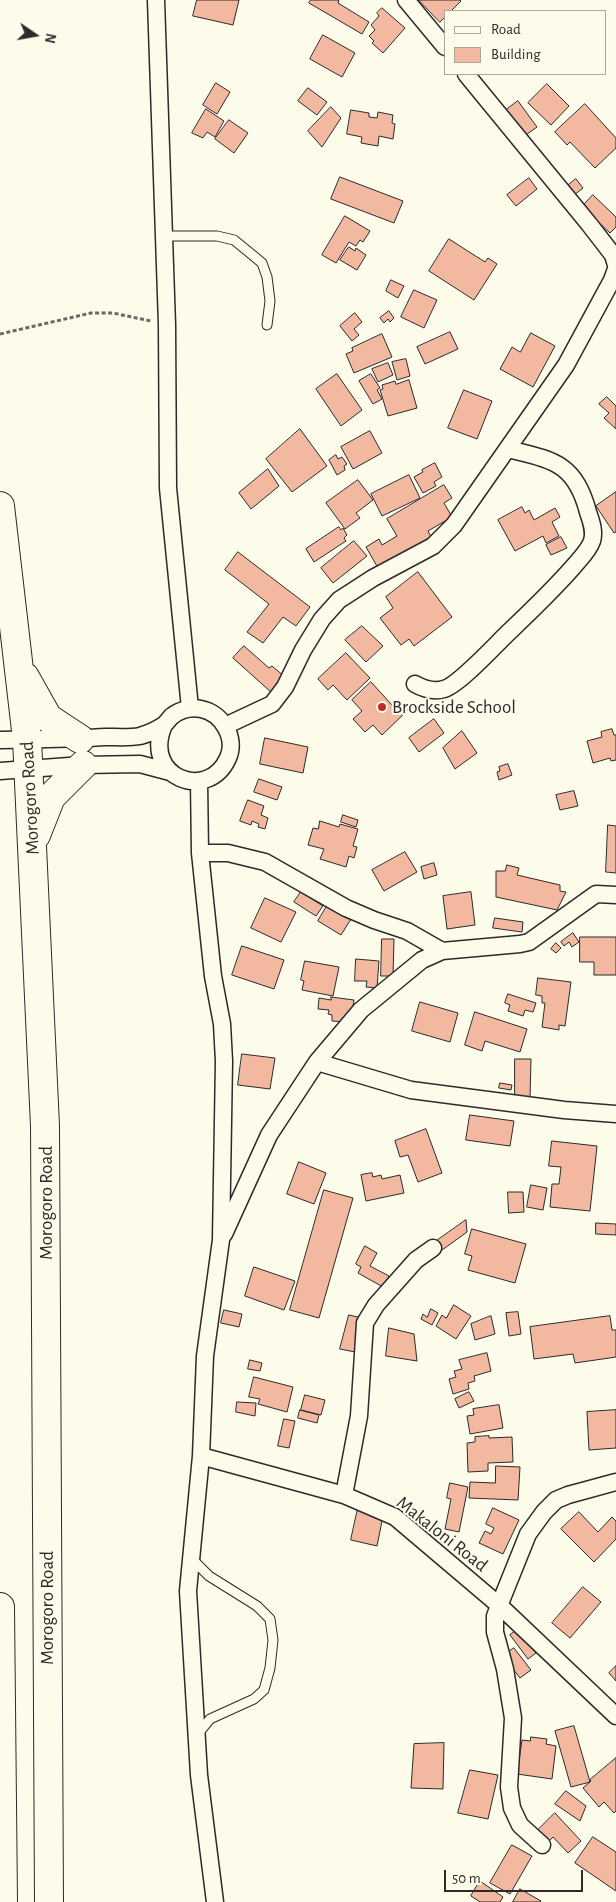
<!DOCTYPE html>
<html>
<head>
<meta charset="utf-8">
<style>
	body { margin:0 }
	#map { position:relative; width:616px; height:1902px; overflow:hidden; background:#fdfbea; font-family:"Alegreya Sans",sans-serif }
	canvas { display:block }
	.legend { position:absolute; left:444px; top:10px; width:162px; height:65px; box-sizing:border-box; background:#fdfbea; border:1px solid #a9a89e; margin:0; padding:6px 9px; list-style:none; font-size:15px; color:#2b2b2b }
	.legend li { display:flex; align-items:center; gap:10px; height:25px }
	.legend b { width:25px; border:1px solid #a9a89e }
	.north { position:absolute; left:10px; top:10px; width:50px; height:50px; -webkit-text-stroke:4px #fdfbea; paint-order:stroke; rotate:102deg; font-size:14px; font-weight:700; line-height:20px; text-align:center; color:#2b2b2b }
	.north::after { content:''; display:block; margin:auto; width:18px; height:22px; background:#2b2b2b; clip-path:polygon(50% 0,100% 100%,50% 72%,0 100%) }
	.scale { position:absolute; left:444px; top:1870px; width:139px; height:22px; box-sizing:border-box; border:2px solid #2b2b2b; border-top:0; padding-left:6px; font-size:15px; line-height:18px; white-space:nowrap; color:#2b2b2b; -webkit-text-stroke:4px #fdfbea; paint-order:stroke }
</style>
</head>
<body>
<div id="map">
<canvas width="616" height="1902"></canvas>
<ul class="legend">
<li><b style="height:6px;background:#fdfbea"></b>Road</li>
<li><b style="height:14px;background:#f2b8a0"></b>Building</li>
</ul>
<div class="north">N</div>
<div class="scale">50 m</div>
</div>
<script>
const context = document.querySelector('canvas').getContext('2d');
context.lineJoin = 'round';
function paint(path, color) { context.fillStyle = color; context.fill(path, 'evenodd'); }
function trace(path, color, width, dash) { context.strokeStyle = color; context.lineWidth = width; context.lineCap = dash ? 'butt' : 'round'; context.setLineDash(dash || []); context.stroke(path); }
function label(font, color, halo, rows, align = 'center') {
  context.font = font + ' "Alegreya Sans",sans-serif'; context.lineWidth = 4; context.setLineDash([]); context.textBaseline = 'middle'; context.strokeStyle = halo; context.fillStyle = color; for (const [text, x, y, turn = 0] of rows) {
    context.save(); context.translate(x, y); context.rotate((+turn || 0) * Math.PI / 180); context.textAlign = isNaN(turn) ? turn : align; if (halo) context.strokeText(text, 0, 0); context.fillText(text, 0, 0); context.restore();
  }
}
const building = new Path2D(`
	M197,0H239L233,25L193,16Z
	M311,0H339L338,3L369,22L362,34L309,3Z
	M419,0H460L461,1L451,11H445V17L440,22Z
	M382,8L405,28L383,53L372,43L374,41L369,36L375,30L371,25L379,16L377,13Z
	M323,35L355,53L342,77L310,59Z
	M216,83L230,92L217,114L203,105Z
	M547,84L569,106L551,125L528,103Z
	M308,88L327,102L317,115L298,101Z
	M518,101L537,127L526,135L506,110Z
	M585,104L616,138V148L595,168L570,142L567,145L555,132Z
	M331,107L341,118L322,147L308,131Z
	M206,109L224,121L215,137L207,132L203,138L192,133Z
	M351,110L369,113V117L377,118L378,112L393,115L392,123L395,124L393,139L379,136L378,146L361,143L362,137L347,134Z
	M229,120L248,133L234,153L215,139Z
	M340,177L403,201L394,223L331,199Z
	M529,178L537,189L516,206L507,195Z
	M576,179L583,188L573,196L566,187Z
	M593,195L616,217V227L610,233L582,207Z
	M345,216L370,231L363,242L360,240L356,246L349,242L336,263L322,255Z
	M449,239L485,262L488,258L497,264L474,300L429,271Z
	M349,247L355,251L356,248L366,255L357,270L340,260Z
	M391,280L404,286L398,298L386,291Z
	M414,290L437,300L424,328L401,317Z
	M389,311L394,318L390,322L388,319L384,323L380,318Z
	M355,313L362,322L354,329L359,335L352,341L340,326Z
	M450,332L458,349L425,364L417,347Z
	M531,333L555,346L533,387L500,369L512,347L520,352Z
	M382,334L392,357L354,373L346,354L353,351L352,348Z
	M406,359L410,376L397,380L392,362Z
	M388,363L393,375L378,382L372,369Z
	M337,374L362,410L341,426L316,389Z
	M371,374L380,388L377,390L382,399L373,404L359,381Z
	M409,380L417,408L388,416L380,390L383,389L382,385L395,381L396,384Z
	M464,390L492,401L477,439L448,428Z
	M607,397L616,406V429L604,418L609,413L599,404Z
	M300,429L327,466L292,492L266,459Z
	M370,431L382,453L353,469L341,447Z
	M336,455L338,459L342,457L347,464L344,466L345,470L337,475L329,460Z
	M435,463L442,477L434,482L436,486L423,493L414,477L423,472L422,470Z
	M268,469L279,486L251,509L239,493Z
	M409,475L420,498L382,516L371,494Z
	M358,480L373,500L356,513L360,518L345,529L326,503Z
	M444,485L452,498L444,503L452,517L428,531L431,537L378,568L366,547L379,539L382,545L397,536L387,519Z
	M616,492V532L614,533L596,506Z
	M522,507L525,513L529,510L534,520L555,508L560,517L552,522L559,536L546,543L543,536L515,551L498,520Z
	M339,527L341,530L343,528L347,535L344,538L346,541L314,562L306,549Z
	M561,537L567,548L551,555L546,545Z
	M354,541L367,556L333,583L321,568Z
	M238,552L310,607L296,626L283,617L263,643L247,632L269,604L225,570Z
	M418,572L452,617L414,646L409,639L401,645L380,618L393,608L386,597Z
	M362,626L383,646L366,662L345,640Z
	M244,646L269,668L272,666L285,677L272,693L233,658Z
	M346,653L370,678L347,700L333,685L328,690L318,679Z
	M371,682L392,705L398,699L408,710L382,735L373,725L365,732L353,719L362,711L352,700Z
	M434,719L444,733L419,752L409,738Z
	M612,729L614,735H616V760L611,761L610,758L593,763L587,741L602,737L601,732Z
	M462,731L477,753L455,769L443,748Z
	M265,738L308,747L303,773L260,764Z
	M508,764L512,775L499,780L497,772L500,771L499,767Z
	M259,779L282,787L277,800L254,792Z
	M574,791L578,806L560,810L556,795Z
	M248,800L264,806L261,815L268,818L265,829L258,827L259,824L252,821L251,825L240,821Z
	M343,815L358,820L356,827L341,822Z
	M320,821L339,827L340,824L358,829L353,846L357,847L354,858L349,856L346,867L320,859L324,849L308,845L313,828L318,829Z
	M608,825L616,826V873L606,872Z
	M405,852L417,872L384,891L372,870Z
	M434,863L437,875L424,879L421,867Z
	M507,865L519,868L517,875L560,885V891L566,892L557,910L496,897V871H505Z
	M301,892L323,906L316,916L294,902Z
	M471,892L475,925L447,929L443,896Z
	M265,898L296,912L281,942L251,928Z
	M327,906L351,919L341,935L318,921Z
	M495,918L523,922L522,932L493,928Z
	M573,933L579,942L572,947L569,942L564,946L561,942Z
	M580,937H616V975H594V962H580Z
	M382,939H394L393,976H381Z
	M556,943L561,948L556,953L551,949Z
	M242,946L284,960L274,989L232,975Z
	M356,959L379,961L377,988L366,987L367,981H355Z
	M305,961L339,967L333,996L302,990L304,981L301,980Z
	M538,978L571,982L565,1026L559,1025V1030L542,1027L545,1003H542V996L536,995Z
	M508,994L536,1003L533,1012L525,1010L523,1016L508,1011L510,1005L505,1003Z
	M331,997L354,1000L352,1013L346,1022L332,1021V1015L328,1014L329,1010L318,1009L319,998L331,1000Z
	M420,1002L458,1013L450,1042L412,1031Z
	M475,1012L527,1029L520,1052L485,1041L482,1051L465,1045Z
	M242,1054L275,1058L270,1089L238,1085Z
	M515,1059H531L530,1099L515,1098Z
	M500,1083L512,1085L511,1090L499,1088Z
	M470,1115L514,1121L510,1146L466,1140Z
	M426,1129L442,1173L418,1182L408,1155L400,1157L395,1141Z
	M552,1141L597,1146L590,1211L550,1207L552,1184H559L561,1167L549,1166Z
	M299,1162L326,1173L314,1204L287,1194Z
	M372,1173L373,1177L381,1175L382,1179L400,1175L404,1193L366,1201L361,1175Z
	M531,1185L547,1188L543,1210L527,1207Z
	M324,1190L353,1198L319,1318L290,1310Z
	M508,1192H523L524,1212L509,1213Z
	M466,1220L467,1232L438,1253L435,1242Z
	M596,1223L616,1224V1235L596,1234Z
	M472,1229L526,1244L515,1283L468,1270L472,1256L465,1254Z
	M365,1246L377,1253L370,1266L389,1276L383,1287L358,1273L361,1267L356,1264Z
	M254,1267L295,1281L284,1310L245,1296Z
	M454,1305L471,1316L456,1339L436,1326L442,1315L446,1318Z
	M431,1309L438,1313L432,1325L421,1319L423,1314L427,1317Z
	M224,1310L242,1314L239,1327L221,1323Z
	M518,1312L521,1334L509,1336L506,1313Z
	M349,1315L358,1317L356,1322L362,1324L355,1352L340,1349Z
	M491,1316L495,1334L475,1340L471,1324Z
	M610,1316L612,1330H616V1357L575,1363L573,1354L534,1359L530,1327Z
	M389,1328L414,1334L417,1361L386,1356Z
	M487,1353L491,1371L474,1376L475,1381L468,1383L469,1389L453,1394L449,1379L456,1377L454,1371L462,1369L459,1360Z
	M250,1360L262,1363L260,1371L248,1369Z
	M254,1377L293,1387L287,1412L258,1404L260,1399L249,1397Z
	M469,1392L474,1401L459,1408L455,1399Z
	M305,1395L325,1400L321,1415L301,1410Z
	M237,1402L256,1403L255,1416L236,1412Z
	M499,1405L503,1428L470,1434L467,1416L474,1415L473,1409Z
	M300,1410L319,1415L317,1423L298,1418Z
	M616,1410V1448L589,1450L587,1412Z
	M284,1419L295,1421L289,1448L278,1446Z
	M489,1436V1438L512,1437L513,1462L488,1463V1471L468,1472L467,1443L475,1442V1437Z
	M496,1466L520,1467L518,1500L469,1498L470,1482L495,1483Z
	M450,1483L468,1487L459,1532L445,1529L451,1499L447,1498Z
	M358,1508L383,1516L377,1546L351,1540Z
	M493,1508L519,1520L503,1554L479,1543L485,1531L491,1534L494,1528L486,1524Z
	M579,1512L598,1532L612,1517L616,1521V1539L594,1562L561,1529Z
	M583,1587L601,1602L570,1638L552,1623Z
	M517,1630L536,1653L528,1659L510,1635Z
	M514,1648L531,1670L520,1678L503,1656Z
	M616,1666V1681L609,1673Z
	M574,1726L590,1782L571,1787L555,1731Z
	M531,1737L547,1739L546,1744L556,1746L552,1779L517,1774L522,1740L530,1741Z
	M444,1743L443,1789L411,1788L414,1744Z
	M616,1758V1811L614,1813L604,1802L599,1807L583,1788L591,1781L590,1780Z
	M470,1770L498,1775L488,1819L458,1813Z
	M566,1791L586,1806L580,1821L555,1804Z
	M555,1813L581,1841L568,1853L553,1837L547,1843L536,1832Z
	M593,1837L616,1852V1891L575,1863Z
	M512,1845L532,1856L510,1894L490,1883Z
	M480,1881L503,1897L500,1902H480L471,1896Z
	M520,1889L541,1901L540,1902H513Z`);
const path = new Path2D(`
	M0,334L91,313H113L151,321`);
const service = new Path2D(`
	M164,236H217L234,240L250,253L262,263L267,277L270,301L267,325
	M191,1558L209,1576L257,1606L270,1619L273,1640L270,1668L264,1690L254,1699L210,1719L197,1735`);
const minor = new Path2D(`
	M156,0L167,325L168,488L190,708
	M406,0L445,47
	M466,74L589,224L613,255L616,265
	M415,684C424,689 434,692 444,689C459,685 497,643 510,631C532,610 554,589 574,566C580,559 589,550 592,541C595,531 591,521 588,512C575,462 552,460 508,449
	M225,726L272,704L285,687L303,650L322,619L339,600L373,578L433,546L454,525L566,365L612,280L616,269
	M0,740C35,739 71,739 106,737C117,737 130,738 140,736C147,734 158,729 164,725C167,722 169,719 172,716C180,710 191,707 201,709C222,713 237,738 228,758C208,803 141,777 164,725
	M0,771L83,765L140,764L170,772
	M199,781L200,853L213,976L222,1024L224,1061L221,1240L205,1356L201,1456L188,1591L199,1775L215,1902
	M200,853H228L265,862L346,908L374,920L407,931L442,951
	M317,1062L411,1090L564,1110L616,1114
	M224,1234L269,1135L317,1062L361,1010L422,960L442,951L520,944L529,942L596,894L616,895
	M201,1456L344,1495L395,1517L500,1606L616,1716
	M344,1495L359,1416L365,1323L376,1305L416,1260L433,1248
	M542,1845L520,1825L512,1808L509,1787L513,1718L505,1669L495,1632V1616L528,1534L544,1512L556,1500L568,1495L616,1482`);
const trunk = new Path2D(`
	M0,506L27,739L45,1126L49,1902
	M25,677L48,718L80,739
	M36,835L51,797L83,765
	M0,1607L3,1902`);
const markers = [
	[382,707,5,"#c62828"]
];
const poiNames = [
	["Brockside School",392,707]
];
const streetNames = [
	["Morogoro Road",30,798,-93],
	["Morogoro Road",46,1203,-90],
	["Makaloni Road",442,1534,38],
	["Morogoro Road",47,1608,-90]
];
paint(building, '#f2b8a0');
trace(building, '#2b2b2b', 1);
trace(service, '#2b2b2b', 11);
trace(minor, '#2b2b2b', 19);
trace(trunk, '#2b2b2b', 30);
trace(path, '#6a6964', 3, [4, 2.5]);
trace(service, '#fdfbea', 9);
trace(minor, '#fdfbea', 16);
trace(trunk, '#fdfbea', 28);
for (const [x, y, r, color] of markers) { const dot = new Path2D(); dot.arc(x, y, r, 0, 2 * Math.PI); context.fillStyle = color; context.fill(dot); trace(dot, '#fdfbea', 2); }
label('19px', '#2b2b2b', '#fdfbea', poiNames, 'left');
label('19px', '#2b2b2b', '#fdfbea', streetNames);
</script>
</body>
</html>
